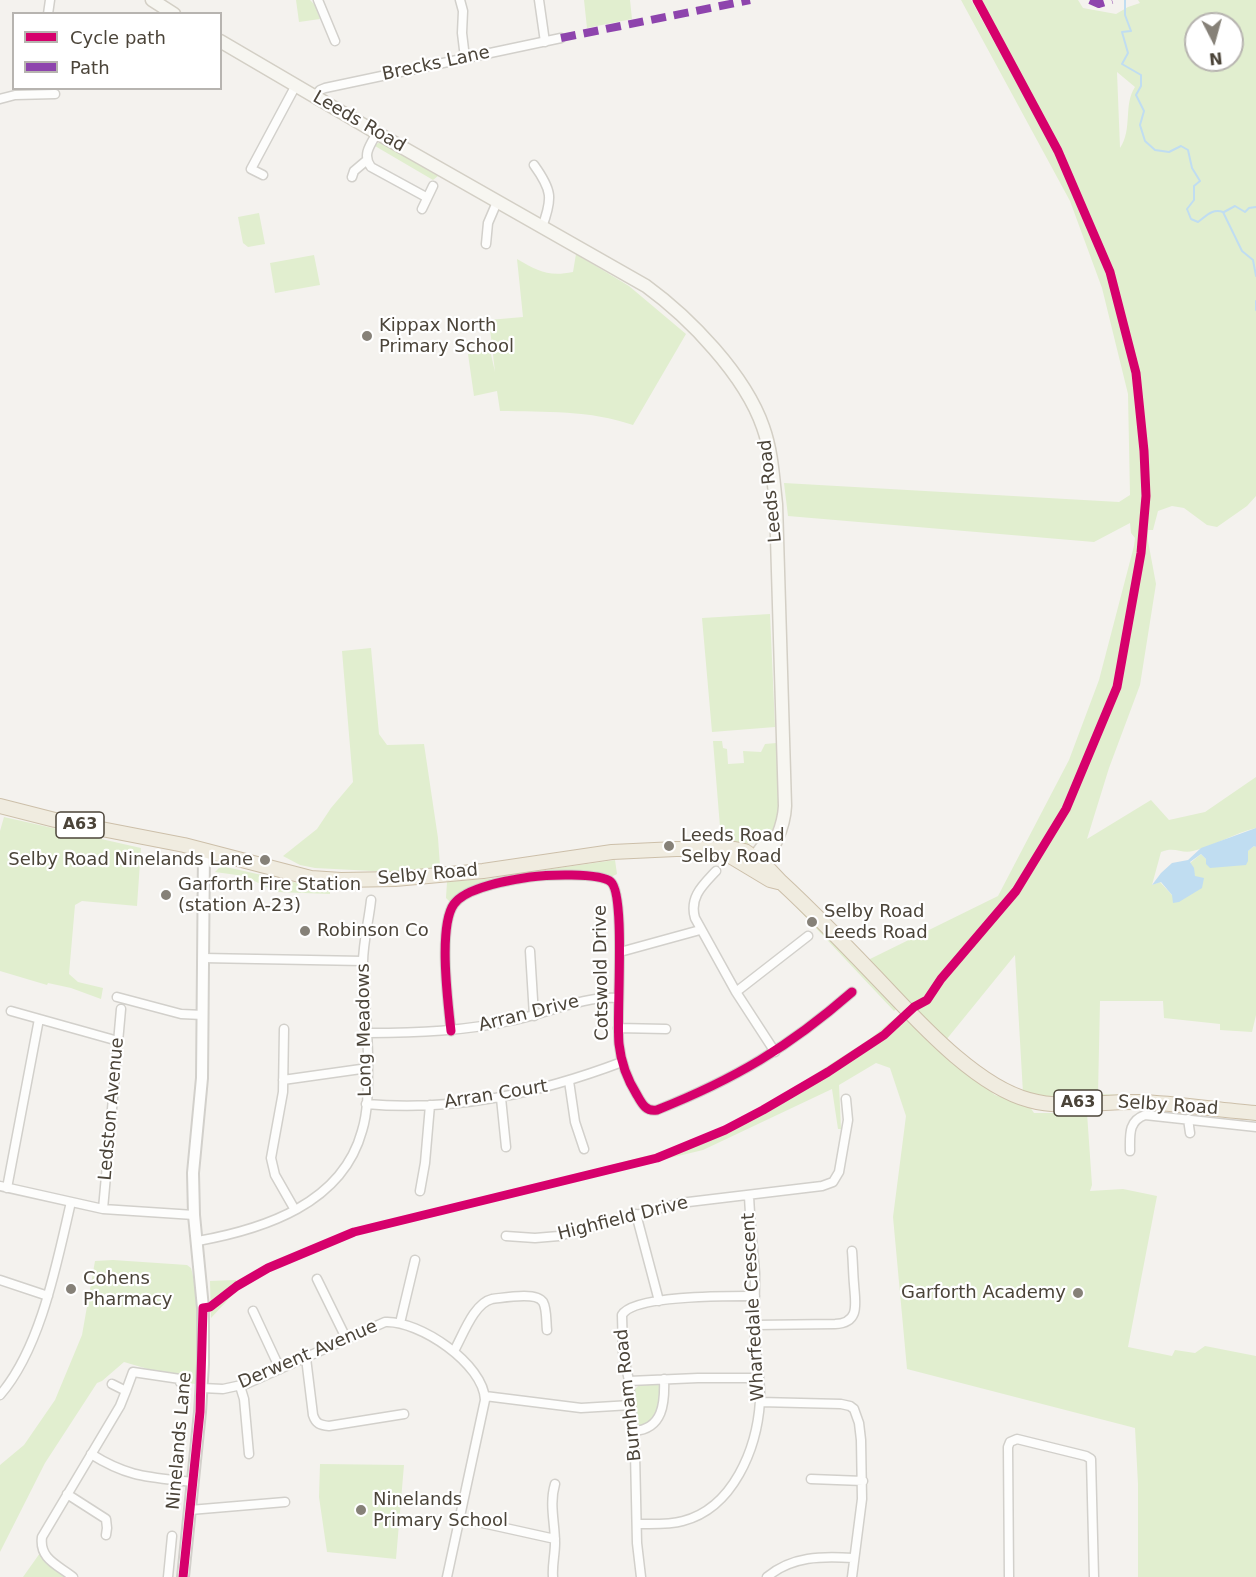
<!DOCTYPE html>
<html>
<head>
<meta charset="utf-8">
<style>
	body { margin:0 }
	#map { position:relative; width:1256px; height:1577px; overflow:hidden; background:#f4f2ee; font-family:"DejaVu Sans",sans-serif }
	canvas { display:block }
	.legend { position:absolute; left:12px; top:12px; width:210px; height:78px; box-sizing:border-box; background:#fff; border:2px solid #b7b4b0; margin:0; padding:8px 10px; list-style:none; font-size:18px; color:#4b4439 }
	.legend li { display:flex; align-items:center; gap:12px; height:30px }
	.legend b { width:30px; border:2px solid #b7b4b0 }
	.north { position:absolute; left:1184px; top:12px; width:60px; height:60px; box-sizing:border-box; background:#fff; border:2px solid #b7b4b0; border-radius:50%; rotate:174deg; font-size:16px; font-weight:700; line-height:24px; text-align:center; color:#4b4439 }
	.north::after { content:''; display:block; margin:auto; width:21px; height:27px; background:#868178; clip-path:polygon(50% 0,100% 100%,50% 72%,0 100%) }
</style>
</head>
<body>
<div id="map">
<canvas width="1256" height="1577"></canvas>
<ul class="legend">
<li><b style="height:8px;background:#d6006c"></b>Cycle path</li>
<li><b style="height:8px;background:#8e44ad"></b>Path</li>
</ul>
<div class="north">N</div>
</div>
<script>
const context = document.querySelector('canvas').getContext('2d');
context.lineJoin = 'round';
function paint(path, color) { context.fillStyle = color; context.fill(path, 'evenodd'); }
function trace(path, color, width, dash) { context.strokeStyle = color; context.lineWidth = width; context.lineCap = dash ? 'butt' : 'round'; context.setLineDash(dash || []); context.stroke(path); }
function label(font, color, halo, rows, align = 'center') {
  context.font = font + ' "DejaVu Sans",sans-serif'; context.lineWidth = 4.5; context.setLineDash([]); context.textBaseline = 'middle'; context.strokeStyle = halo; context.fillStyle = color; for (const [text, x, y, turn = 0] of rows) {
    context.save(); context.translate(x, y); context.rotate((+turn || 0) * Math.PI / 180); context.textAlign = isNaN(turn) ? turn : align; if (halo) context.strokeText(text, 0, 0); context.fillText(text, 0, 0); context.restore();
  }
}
const green = new Path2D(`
	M296,0H310L315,5L320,19L299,22Z
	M584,0H630L632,19L587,28Z
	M961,0H971L1033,112L1037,109L981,0H1078L1083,8L1116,14L1128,7L1140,3L1138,0H1256V496L1247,506L1217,527L1207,525L1184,508L1172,506L1158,511L1153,530H1148V541L1156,584L1140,685L1109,768L1087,839L1151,800L1169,820L1205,812L1256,777V828C1234,833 1215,846 1193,851C1181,854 1175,846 1161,852L1152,885L1160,882L1172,895L1195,876L1190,863L1201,854L1206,859L1248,861V851L1254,846L1256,847V1015L1252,1032L1220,1030V1024L1164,1018L1163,1001H1100L1098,1094L1151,1096L1148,1097L1048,1099L1023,1093L1015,955L946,1040L868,960L998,896L1069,760L1099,680L1134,546L1135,538L1131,533L1130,523L1094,542L788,516L784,483L1119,502L1130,495L1128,394L1102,288L1070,201ZM1196,24H1232V60H1196ZM1117,72L1135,87C1123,105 1133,129 1120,148Z
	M378,143H382L438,176L433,180L375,146Z
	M259,213L265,244L248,247L243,243L238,217Z
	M576,254L629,286L686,334L633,425C590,410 545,412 500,411L497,391L474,396L468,354L490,350L495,372L489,320L523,317L517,259C538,271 548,277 573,272Z
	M314,255L320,285L275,293L270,263Z
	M770,614L775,727L712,732L702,618Z
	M371,648L379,734L387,745L424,744L438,838L440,866L438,869L392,872L315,868L300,865L283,856L317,829L331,808L353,782L342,651Z
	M713,741H722L723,748L727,749L728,764L744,763L743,751L761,752L765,744L776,743C778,769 790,832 758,842C747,846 732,841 721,839Z
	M4,817L141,848L137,906L82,901L75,905L69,974L78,982L103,988L101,999L71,988L48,983L47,985L0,971V831Z
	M615,860L617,874L611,877L596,874L544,870Z
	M226,867L311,886L330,889V894L277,892L244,876L215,872L219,868Z
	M497,878L471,888L450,902L446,898L447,882Z
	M798,907L897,1008L894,1011L797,908Z
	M901,1013L925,1037L995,1095L1030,1107L1034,1113H1087L1092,1185L1090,1191L1123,1189L1157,1196L1128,1347L1172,1356L1175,1350L1195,1353L1205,1346L1256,1356V1577H1138V1484L1135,1428L907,1369L893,1217L906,1116L890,1068L876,1063L839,1085L841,1129H838L832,1089L703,1150L578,1180L576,1174L654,1154L696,1140L727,1126L773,1101L871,1038Z
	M113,1260L187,1265L191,1268C200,1299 198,1351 196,1384L186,1383L187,1376L165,1374L124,1362L102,1381L97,1383L45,1463L0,1552V1465L24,1445L55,1400L82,1335L95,1261Z
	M236,1280L239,1288L211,1318L210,1281Z
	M657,1383L663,1390L657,1412L648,1426H639L637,1422L634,1390L640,1384Z
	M320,1464L404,1465L396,1559L327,1552L319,1497Z
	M40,1553L75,1577H23Z`);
const water = new Path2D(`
	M1256,828V847L1254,846L1248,851V861L1246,865L1210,868L1206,864V859L1201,854L1190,862L1194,868L1195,876L1204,878L1202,888L1179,902L1173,903L1172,895L1161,882L1152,885L1161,873L1172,863L1188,860L1201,848Z`);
const stream = new Path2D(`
	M1125,0V15L1131,31L1122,32L1128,53L1122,64L1141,75V86L1136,95L1144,111L1140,125L1145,141L1155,150L1169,152L1181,146L1188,150L1192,168L1200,181L1194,186V200L1187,209L1191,219L1198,222C1206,216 1213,208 1223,212L1242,251L1253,260L1256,276
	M1224,212L1235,206L1245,212L1249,208L1256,207
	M1256,301V310`);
const minor = new Path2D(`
	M318,0L335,41
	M460,0L463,11L462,33L465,58
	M539,0L545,42
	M48,14L50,0
	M315,96L320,90L325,88L561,38
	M0,99L15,95L55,94
	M377,133C370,145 362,155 371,167L426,197
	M534,165C552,190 553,198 542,227
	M263,175L251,169L296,85
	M352,177L354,171L367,160
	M422,209L433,186
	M486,244L488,223L497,202
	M716,871C703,885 689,897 695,918L736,992L775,1052
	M530,951L534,1016
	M620,952L700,930
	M203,958L363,961
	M736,992L808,936
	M117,997L181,1014L203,1015
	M11,1011L118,1041
	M618,1028L666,1029
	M284,1029L283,1092L271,1158L275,1175L295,1210
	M451,1031C448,1003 438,926 454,904C466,887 510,880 530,877C544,875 600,872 611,882C626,896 616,1016 619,1044C621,1063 627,1079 637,1095C642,1104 646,1112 657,1110C735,1079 789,1047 852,992
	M368,1033C417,1033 466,1031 514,1020C548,1013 584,996 617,998
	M283,1080L368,1068
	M569,1081L575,1122L584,1149
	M501,1098L506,1147
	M366,1104C455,1112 540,1093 622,1062
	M1188,1119L1190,1133
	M1130,1151C1130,1135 1128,1121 1145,1115L1256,1127
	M0,1186L103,1209L194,1215
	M7,1188L39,1019
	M420,1191L425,1163L430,1105
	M103,1209L121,1009
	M636,1214L659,1301
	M506,1236L535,1238L559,1236L680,1203L822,1186L833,1182L839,1172L848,1120L846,1099
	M198,1241C264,1229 342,1204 362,1131C368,1112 368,1088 368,1068C369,1033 363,998 363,963C363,942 369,920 371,900
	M317,1279L346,1338
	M0,1280L48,1296
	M253,1311L280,1369
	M400,1323L415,1260
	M755,1325L835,1324C861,1323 855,1302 854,1284C853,1273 853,1262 852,1251
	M454,1351C463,1335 474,1303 492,1299C503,1298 536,1291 543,1302C547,1309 546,1322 547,1330
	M306,1358L313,1415C316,1424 320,1425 329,1426L404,1414
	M629,1381L698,1378H759
	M112,1384L126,1391L133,1372L180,1379V1382
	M240,1386L244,1399L249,1454
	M202,1388L223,1389L246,1384L385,1322C419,1320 484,1364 485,1400L447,1577
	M0,1395C41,1348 57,1262 71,1202
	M485,1396L581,1408L631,1405
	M760,1402L841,1404L850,1406L854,1409L859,1423L861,1440L862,1499L852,1577
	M634,1431C663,1429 665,1403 664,1379
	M91,1454C129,1478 150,1477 193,1482
	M811,1479L863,1481
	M67,1494L106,1519L107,1528L106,1535
	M190,1510L285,1502
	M460,1518L555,1539
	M637,1524C652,1524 669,1525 683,1521C733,1508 757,1449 760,1401C761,1380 756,1358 755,1337C754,1316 755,1294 755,1273C753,1247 750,1221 749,1195
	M73,1577C58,1565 39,1559 42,1537L120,1406L126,1391
	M168,1577L172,1536
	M553,1577C552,1565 555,1555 555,1543C555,1523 549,1504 555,1484
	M641,1577L637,1543L635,1453L629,1381L623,1352L622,1315C633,1295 731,1296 755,1296
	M767,1577C792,1556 822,1556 853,1558
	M1009,1577L1008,1447L1010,1442L1017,1439L1086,1456L1091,1459L1094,1577`);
const tertiary = new Path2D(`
	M183,1577L200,1412L203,1364V1308L194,1215L193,1173L202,1078L204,850`);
const secondary = new Path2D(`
	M152,0L174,14
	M220,41L377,133L646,286C690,318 745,375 763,427C772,452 773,478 776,504L785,806C784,829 772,851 760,870
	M750,864L763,846L776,837`);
const trunk = new Path2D(`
	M0,806L55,820L184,845L311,878L341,880L395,879L483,871L612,852L676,849H735L745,851L764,864L781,882C820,918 857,957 893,995C927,1031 980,1087 1029,1100C1063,1110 1102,1101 1138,1102C1177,1103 1217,1110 1256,1113
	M720,850L770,880L778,882`);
const quiet = new Path2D(`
	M1090,0L1099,4L1112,0
	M561,38L750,0`);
const cycleway = new Path2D(`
	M451,1031C448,1003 438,926 454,904C466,887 510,880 530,877C544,875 600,872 611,882C626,896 616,1016 619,1044C621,1063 627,1079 637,1095C642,1104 646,1112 657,1110C735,1079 789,1047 852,992
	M183,1577L200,1412L203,1308L210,1307L237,1286L268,1268L354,1232L657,1158L725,1130L763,1110L828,1072L884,1035L914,1007L927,1000L941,979L1016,891L1066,809L1117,687L1141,553L1146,496L1144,451L1136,373L1110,272L1058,151L977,0`);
const markers = [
	[367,336,6,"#868178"],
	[669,846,6,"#868178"],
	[265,860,6,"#868178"],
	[166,895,6,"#868178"],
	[812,922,6,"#868178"],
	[305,931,6,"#868178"],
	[71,1289,6,"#868178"],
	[1078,1293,6,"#868178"],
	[361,1510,6,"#868178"]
];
const shields = [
	[80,825,48],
	[1078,1103,48]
];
const shieldNames = [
	["A63",80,825],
	["A63",1078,1103]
];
const streetNames = [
	["Brecks Lane",436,64,-12],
	["Leeds Road",359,122,30],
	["Leeds Road",771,491,-96],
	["Selby Road",428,875,-5],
	["Cotswold Drive",602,973,-91],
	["Arran Drive",529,1014,-14],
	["Long Meadows",365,1030,-91],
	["Arran Court",496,1095,-9],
	["Selby Road",1168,1106,4],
	["Ledston Avenue",112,1109,-85],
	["Highfield Drive",623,1219,-14],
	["Wharfedale Crescent",754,1307,-93],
	["Derwent Avenue",308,1355,-23],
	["Burnham Road",629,1395,-96],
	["Ninelands Lane",180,1441,-85]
];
const poiNames = [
	["Kippax North",379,326],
	["Primary School",379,347],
	["Leeds Road",681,836],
	["Selby Road",681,857],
	["Selby Road Ninelands Lane",253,860,"right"],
	["Garforth Fire Station",178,885],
	["(station A-23)",178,906],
	["Selby Road",824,912],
	["Leeds Road",824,933],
	["Robinson Co",317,931],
	["Cohens",83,1279],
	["Pharmacy",83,1300],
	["Garforth Academy",1066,1293,"right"],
	["Ninelands",373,1500],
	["Primary School",373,1521]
];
paint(green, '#e1eecf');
paint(water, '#c0ddf1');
trace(stream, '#c0ddf1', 2);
trace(minor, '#d2d0cb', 11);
trace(tertiary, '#d2d0cb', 14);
trace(secondary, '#d3cfc5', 15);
trace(trunk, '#ccbfa9', 16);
trace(minor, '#fdfdfc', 8);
trace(tertiary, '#fdfdfc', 10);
trace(secondary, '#f7f6f1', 12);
trace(trunk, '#f0ece0', 14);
trace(quiet, '#8e44ad', 8, [15, 8]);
trace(cycleway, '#d6006c', 9);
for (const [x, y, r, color] of markers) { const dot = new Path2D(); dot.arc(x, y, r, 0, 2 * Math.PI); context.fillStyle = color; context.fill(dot); trace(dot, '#fff', 2); }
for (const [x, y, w] of shields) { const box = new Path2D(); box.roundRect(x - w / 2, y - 13, w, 26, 4.5); context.fillStyle = '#fff'; context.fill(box); trace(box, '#4b4439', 1.5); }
label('bold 16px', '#4b4439', null, shieldNames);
label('18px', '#4b4439', '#fff', streetNames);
label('18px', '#4b4439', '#fff', poiNames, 'left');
</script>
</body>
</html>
